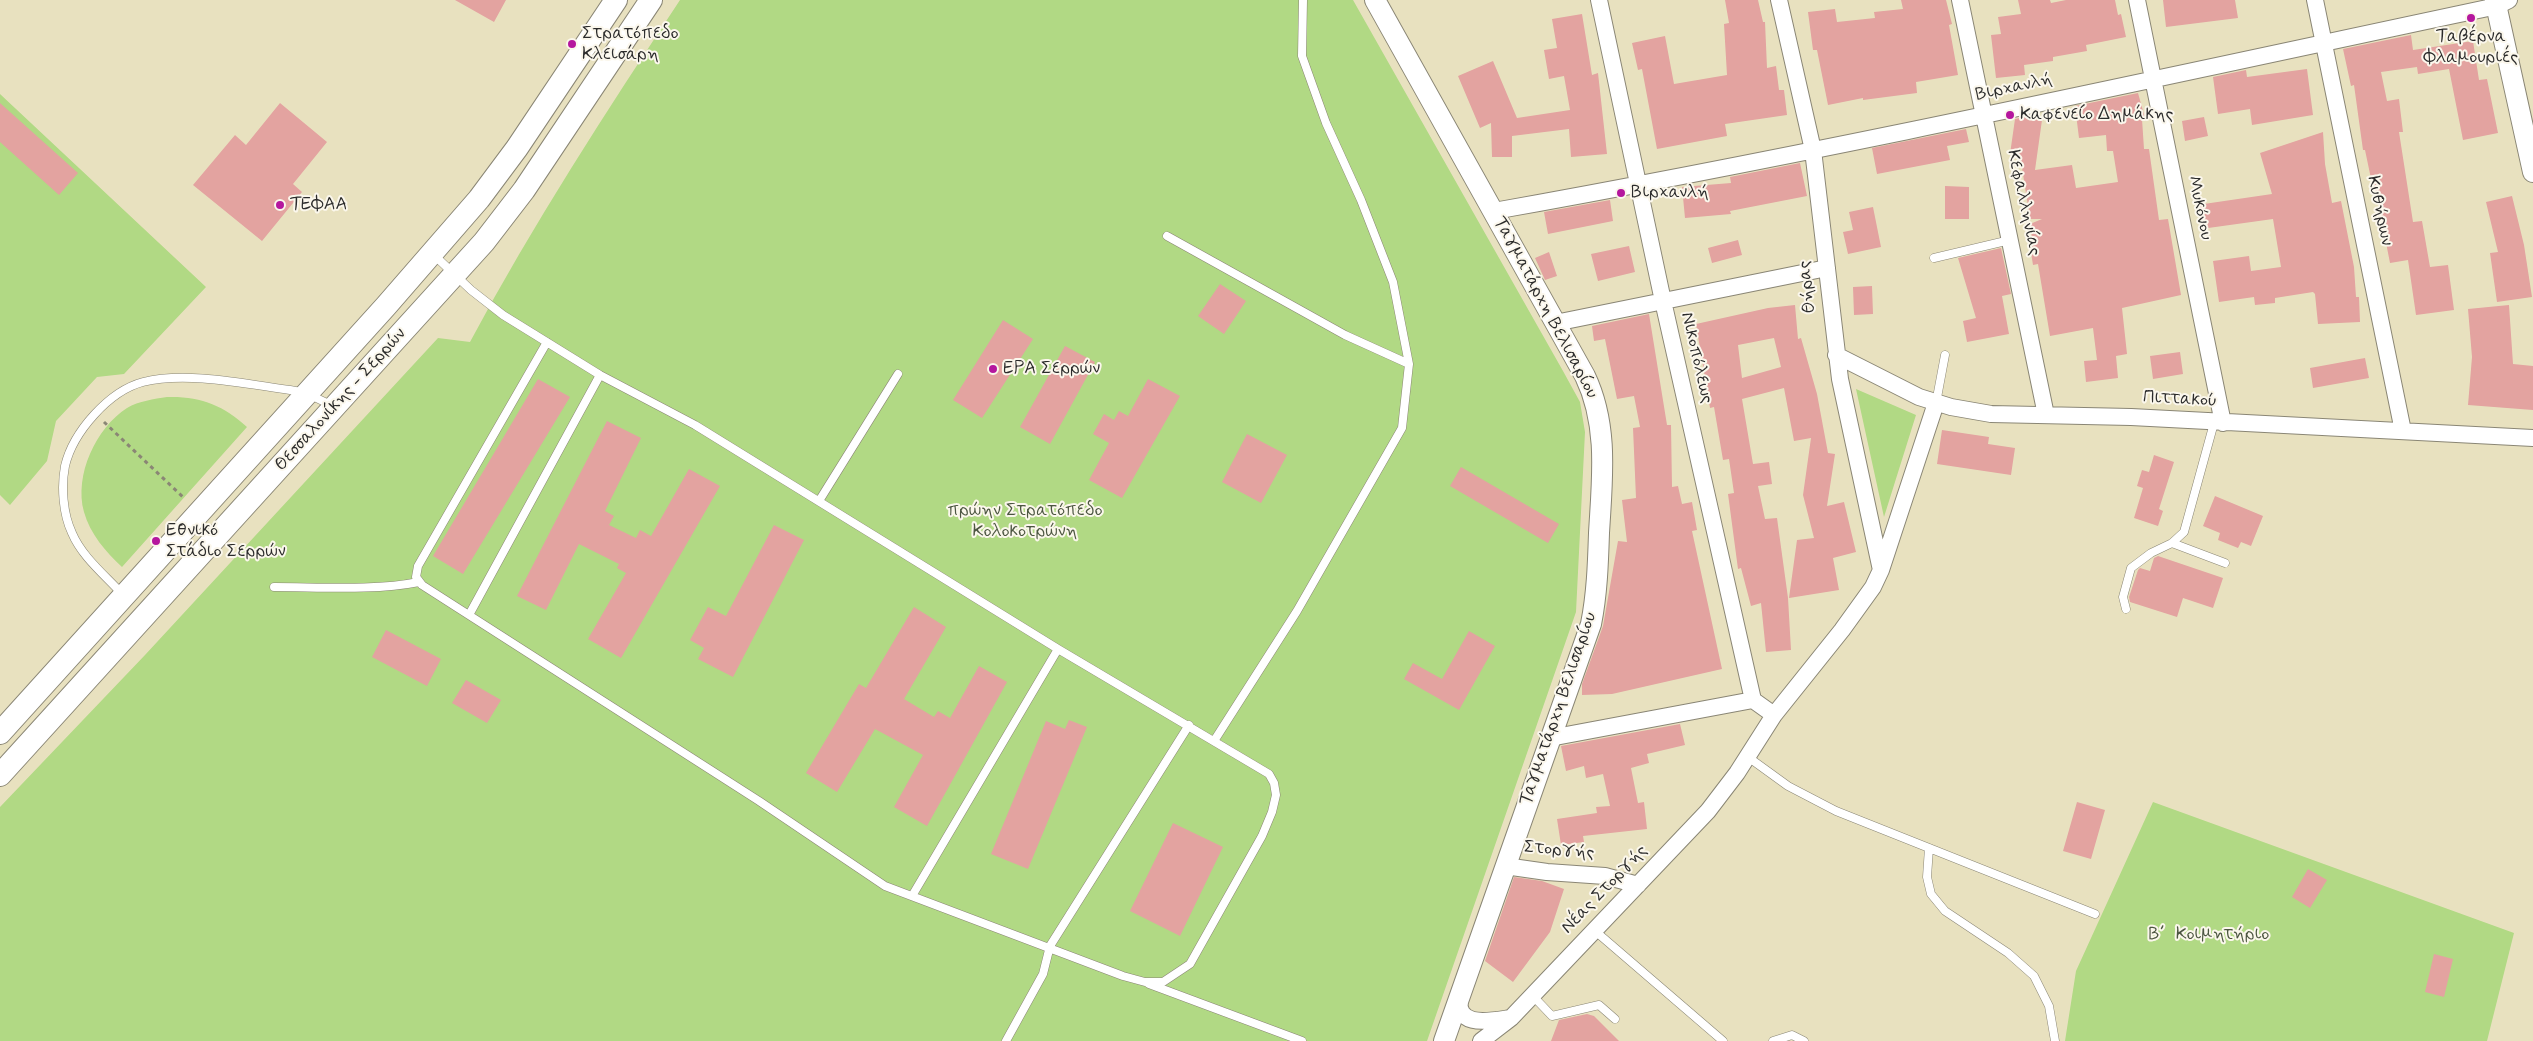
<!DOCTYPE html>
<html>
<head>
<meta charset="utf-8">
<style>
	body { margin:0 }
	canvas { display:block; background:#e8e1bf }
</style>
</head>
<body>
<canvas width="2533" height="1041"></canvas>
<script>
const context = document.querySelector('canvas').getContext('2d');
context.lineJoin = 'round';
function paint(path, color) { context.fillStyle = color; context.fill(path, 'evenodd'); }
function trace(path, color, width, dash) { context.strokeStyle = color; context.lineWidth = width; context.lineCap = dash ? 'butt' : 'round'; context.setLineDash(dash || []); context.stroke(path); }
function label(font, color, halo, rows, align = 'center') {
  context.font = font + ' Mynerve,sans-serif'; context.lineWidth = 4; context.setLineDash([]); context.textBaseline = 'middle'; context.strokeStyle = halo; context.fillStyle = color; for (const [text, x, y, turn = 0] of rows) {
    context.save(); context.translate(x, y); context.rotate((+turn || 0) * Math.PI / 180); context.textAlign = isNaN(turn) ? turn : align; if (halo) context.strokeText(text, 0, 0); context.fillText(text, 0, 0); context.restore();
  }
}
const green = new Path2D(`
	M680,0H1353L1563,371L1580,402L1585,432L1576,612L1427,1041H0V807L145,655L438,338L470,342C533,224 606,112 680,0Z
	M0,94L206,287L124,374L97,377L56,421L47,461L10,505L0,495Z
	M1856,389L1916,415L1884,517Z
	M167,397C200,396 223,405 247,427L122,567C106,552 90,534 84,512C74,475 96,428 127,408C139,401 154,399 167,397Z
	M2153,802L2514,933L2487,1041H2065L2076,971Z`);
const building = new Path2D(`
	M455,0H506L494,22Z
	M1725,0H1758L1763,22H1765L1767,68L1776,66L1779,90H1784L1787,115L1725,124L1727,136L1657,149L1642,69L1638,70L1632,43L1665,36L1674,84L1727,75L1724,24L1729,23Z
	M1901,0H1946L1952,24L1949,25L1958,75L1916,82L1917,93L1863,100V98L1828,105L1817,50H1813L1808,12L1835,9L1837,22L1875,18L1874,12L1903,9Z
	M2018,0H2050L2051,3L2066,0H2115L2118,15L2121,14L2126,37L2086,45L2087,51L2053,57V61L2024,65L2025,75L1996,78L1991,35L2001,34L1998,17L2021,14Z
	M2163,0H2235L2238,18L2166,27Z
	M1582,14L1592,75L1598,73L1607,154L1571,157L1569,129L1512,136V157H1492L1491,123L1480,128L1458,76L1493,61L1517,118L1570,110L1564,76L1549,79L1544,50L1557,48L1552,19Z
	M2411,35L2413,50L2473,41L2479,80L2487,79L2498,133L2463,140L2449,69L2418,74L2417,67L2381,72L2387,101L2399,99L2403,132H2399L2413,222L2422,221L2430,267L2448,265L2454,310L2416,315L2408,260L2390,263L2376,192L2374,193L2365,150H2363L2354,85L2351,86L2343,49Z
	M2307,69L2313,115L2252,125L2250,109L2218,114L2213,77L2246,70L2247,77Z
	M2138,93L2145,118L2142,119L2144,149H2149L2159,220L2168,219L2181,295L2122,308L2127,354L2116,356L2118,378L2086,382L2084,361L2097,360L2093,328L2050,336L2038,264L2033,265L2030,246H2033L2030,224L2042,219H2030L2020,155L2010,154L2015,119L2024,117L2042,120L2035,170L2072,165L2076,188L2118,182L2113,151H2107L2106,135L2079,138L2075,106Z
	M0,103L78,173L59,195L0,142Z
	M280,103L327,142L293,184L302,192L262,241L193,185L235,135L246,145Z
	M2204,117L2208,136L2185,141L2182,121Z
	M1966,129L1969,142L1947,146L1950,160L1877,174L1872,148Z
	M2323,132L2325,164L2332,203L2341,201L2354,267L2356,297H2359L2360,322L2318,324L2315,294L2313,292L2275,298V303L2255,305L2254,297L2219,302L2213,261L2249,256L2251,271L2281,267L2273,219L2201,229L2197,205L2272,194L2260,153Z
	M1800,163L1807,196L1730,211L1731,214L1685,218L1682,187L1731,183L1730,177Z
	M1945,186L1969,187V219H1945Z
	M2512,196L2524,245L2532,297L2497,302L2490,253L2498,252L2486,202Z
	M1610,200L1613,221L1548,234L1544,212Z
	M1873,207L1881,247L1848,254L1843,232L1853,230L1849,212Z
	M1738,240L1742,255L1712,263L1708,248Z
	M1629,246L1635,272L1598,281L1591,254Z
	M2001,248L2011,294L2002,296L2009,334L1967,342L1963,321L1976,318L1958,258Z
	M1549,252L1557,276L1545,280L1535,258Z
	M1220,284L1246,301L1224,334L1198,316Z
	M1872,286L1873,314L1854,315L1853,287Z
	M1795,305L1798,339L1801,338L1817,394L1828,453L1835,454L1827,506L1844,502L1856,552L1833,558L1839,590L1789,598L1797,540L1814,538L1803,495L1811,438L1794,441L1784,388L1742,399L1753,464L1769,462L1772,484L1758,486L1765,519L1777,518L1788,598L1791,650L1766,652L1761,603L1751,606L1741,568L1738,569L1728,494L1734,493L1729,459L1723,460L1714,407L1710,408L1696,324L1768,308ZM1774,338L1781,367L1742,378L1738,345Z
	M2509,305L2513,364L2533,366V410L2468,405L2472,357L2468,309Z
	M1649,314L1667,425H1671L1672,487L1678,486L1682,504L1692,502L1697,530L1692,531L1722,669L1612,694L1582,695V684L1603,626L1618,541L1627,542L1622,500L1636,498L1633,428L1640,427L1634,396L1617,399L1605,339L1594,341L1592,326Z
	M1003,320L1033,339L982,418L953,400Z
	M1065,346L1095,362L1050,444L1020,427Z
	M2180,352L2183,374L2153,379L2150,356Z
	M2365,358L2369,378L2313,388L2310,368Z
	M538,379L570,397L463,574L433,556Z
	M1148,379L1180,396L1122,498L1089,480L1109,443L1093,434L1104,414L1114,420L1119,411L1128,416Z
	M607,421L641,438L605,511L614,516L609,525L636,538L640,530L651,536L689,469L720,486L621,658L588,639L626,573L617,568L619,564L579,544L546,610L517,596Z
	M1942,430L1989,437L1988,444L2015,448L2011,475L1937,464Z
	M1247,434L1287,455L1261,503L1222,482Z
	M2154,455L2174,462L2159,509L2163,511L2158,526L2134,518L2143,488L2137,486L2142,470L2149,472Z
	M1461,467L1559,524L1548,543L1450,486Z
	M2215,496L2263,516L2251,546L2241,542L2238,548L2218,540L2220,533L2203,526Z
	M774,525L804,540L733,677L698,659L704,648L690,640L708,607L726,616Z
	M2158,556L2223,578L2213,608L2183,598L2177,617L2130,602L2129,597L2138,570L2140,568L2150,571L2154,558Z
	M914,607L946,627L904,699L934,717L938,711L950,718L979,666L1007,682L927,826L894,807L923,755L875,729L837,792L806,773L859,684L866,688Z
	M386,630L441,659L427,686L372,657Z
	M1469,631L1495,646L1459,710L1404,679L1413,663L1442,679Z
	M466,680L501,700L487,723L452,703Z
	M1069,720L1087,727L1028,869L991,854L1046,721L1065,729Z
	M1680,724L1685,745L1647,754L1649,763L1631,768L1638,803L1644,802L1647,829L1583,836L1584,842L1561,845L1557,819L1597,813L1596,807L1610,806L1603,774L1586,778L1584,766L1566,771L1561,746Z
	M2077,802L2105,810L2091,859L2063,851Z
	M1173,823L1223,847L1180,936L1130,911Z
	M2308,869L2327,880L2310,908L2292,897Z
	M1514,877L1542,881L1564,889L1550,932L1513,982L1485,961Z
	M2434,954L2453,959L2444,997L2425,992Z
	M1587,1014L1594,1016L1619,1041H1551L1559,1020Z`);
const path = new Path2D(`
	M104,422L185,499`);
const service = new Path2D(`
	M1303,0L1302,56L1326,123L1361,200L1393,282L1409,364
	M1167,236L1345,335L1409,364L1402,428L1297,611L1214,741
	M434,255L471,290L503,315L600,375L695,425L1058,649L1269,774L1274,783L1276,795L1272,812L1262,836L1190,964L1163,982H1145L1123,976L885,886L759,801L422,585L416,577L418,566L547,342
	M1934,258L2010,240
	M1936,403L1945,355
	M819,501L898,374
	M2172,543L2225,563
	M274,587C320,587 374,591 419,582
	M123,595C106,576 82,557 72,533C63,514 61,487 65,466C73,432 109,391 143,382C186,371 246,384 290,390L306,393L333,406
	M2126,609L2123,597L2131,568L2151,553L2172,543L2184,532L2214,423
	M469,615L600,375
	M1748,757L1788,786L1836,811L2095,914
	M1929,848L1927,877L1931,894L1945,911L2008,953L2034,976L2049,1006L2055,1041
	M912,896L1058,649
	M1594,930L1723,1041
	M1149,984L1302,1041
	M1532,995L1552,1016L1599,1005L1615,1019
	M1006,1041L1043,974L1050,946L1189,725
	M1773,1041L1792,1035L1804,1041`);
const minor = new Path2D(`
	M1599,0L1663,301L1753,700L1774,715
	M1779,0L1813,150L1840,379L1881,570
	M1960,0L2046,415
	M2137,0L2223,423
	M2315,0L2403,431
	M1494,211C1830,151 2163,77 2497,6L2509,0
	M1555,323L1827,268
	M1836,355L1919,397L1951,407L1991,414L2131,417L2533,438
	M1550,738L1753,700
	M1505,866L1547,872L1605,876L1638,885
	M1460,995C1454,1029 1489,1021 1511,1018
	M1481,1041L1511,1018L1708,811L1737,773L1774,715L1842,630L1873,587L1881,570L1936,403`);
const tertiary = new Path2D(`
	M1375,0L1585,376C1609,426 1602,480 1599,533C1598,564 1597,594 1591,624L1444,1041
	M2495,0L2533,172`);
const secondary = new Path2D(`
	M0,733L386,306L479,199L517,148L616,0
	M0,775L484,242L524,190L651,0`);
const markers = [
	[2471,18,5,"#b5179e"],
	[572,44,5,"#b5179e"],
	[2010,115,5,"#b5179e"],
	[1621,193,5,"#b5179e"],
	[280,205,5,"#b5179e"],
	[993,369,5,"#b5179e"],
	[156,541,5,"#b5179e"]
];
const poiNames = [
	["Στρατόπεδο",582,34],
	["Κλεισάρη",582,55],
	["Ταβέρνα",2471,37,"center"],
	["Φλαμουριές",2471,58,"center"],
	["Καφενείο Δημάκης",2020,115],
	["Βιρχανλή",1631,193],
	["ΤΕΦΑΑ",290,205],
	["ΕΡΑ Σερρών",1003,369],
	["Εθνικό",166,531],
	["Στάδιο Σερρών",166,552]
];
const streetNames = [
	["Βιρχανλή",2014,88,-12],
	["Κεφαλληνίας",2023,203,78],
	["Μυκόνου",2199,208,78],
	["Κυθήρων",2379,211,78],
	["Θήρας",1808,287,-96],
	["Ταγματάρχη Βελισαρίου",1545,308,62],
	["Νικοπόλεως",1696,358,77],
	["Θεσσαλονίκης - Σερρών",341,400,-48],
	["Πιττακού",2180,400,3],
	["Ταγματάρχη Βελισαρίου",1559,709,-71],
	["Στοργής",1559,851,5],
	["Νέας Στοργής",1605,890,-46]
];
const parkNames = [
	["πρώην Στρατόπεδο",1025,511],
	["Κολοκοτρώνη",1025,532],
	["Β΄ Κοιμητήριο",2209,935]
];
paint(green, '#b1d984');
paint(building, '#e3a3a0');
trace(service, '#8a8675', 9);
trace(minor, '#8a8675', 18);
trace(tertiary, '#8a8675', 22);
trace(secondary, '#8a8675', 24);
trace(path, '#8a8675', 3, [4, 4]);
trace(service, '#fff', 8);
trace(minor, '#fff', 16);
trace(tertiary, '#fff', 20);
trace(secondary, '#fff', 22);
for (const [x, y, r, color] of markers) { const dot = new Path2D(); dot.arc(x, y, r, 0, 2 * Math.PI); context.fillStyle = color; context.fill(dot); trace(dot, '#fbf7ec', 2); }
label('18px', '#2b2b2b', '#fbf7ec', poiNames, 'left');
label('18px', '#2b2b2b', '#fbf7ec', streetNames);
label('18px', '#4c5641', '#fbf7ec', parkNames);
</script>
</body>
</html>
